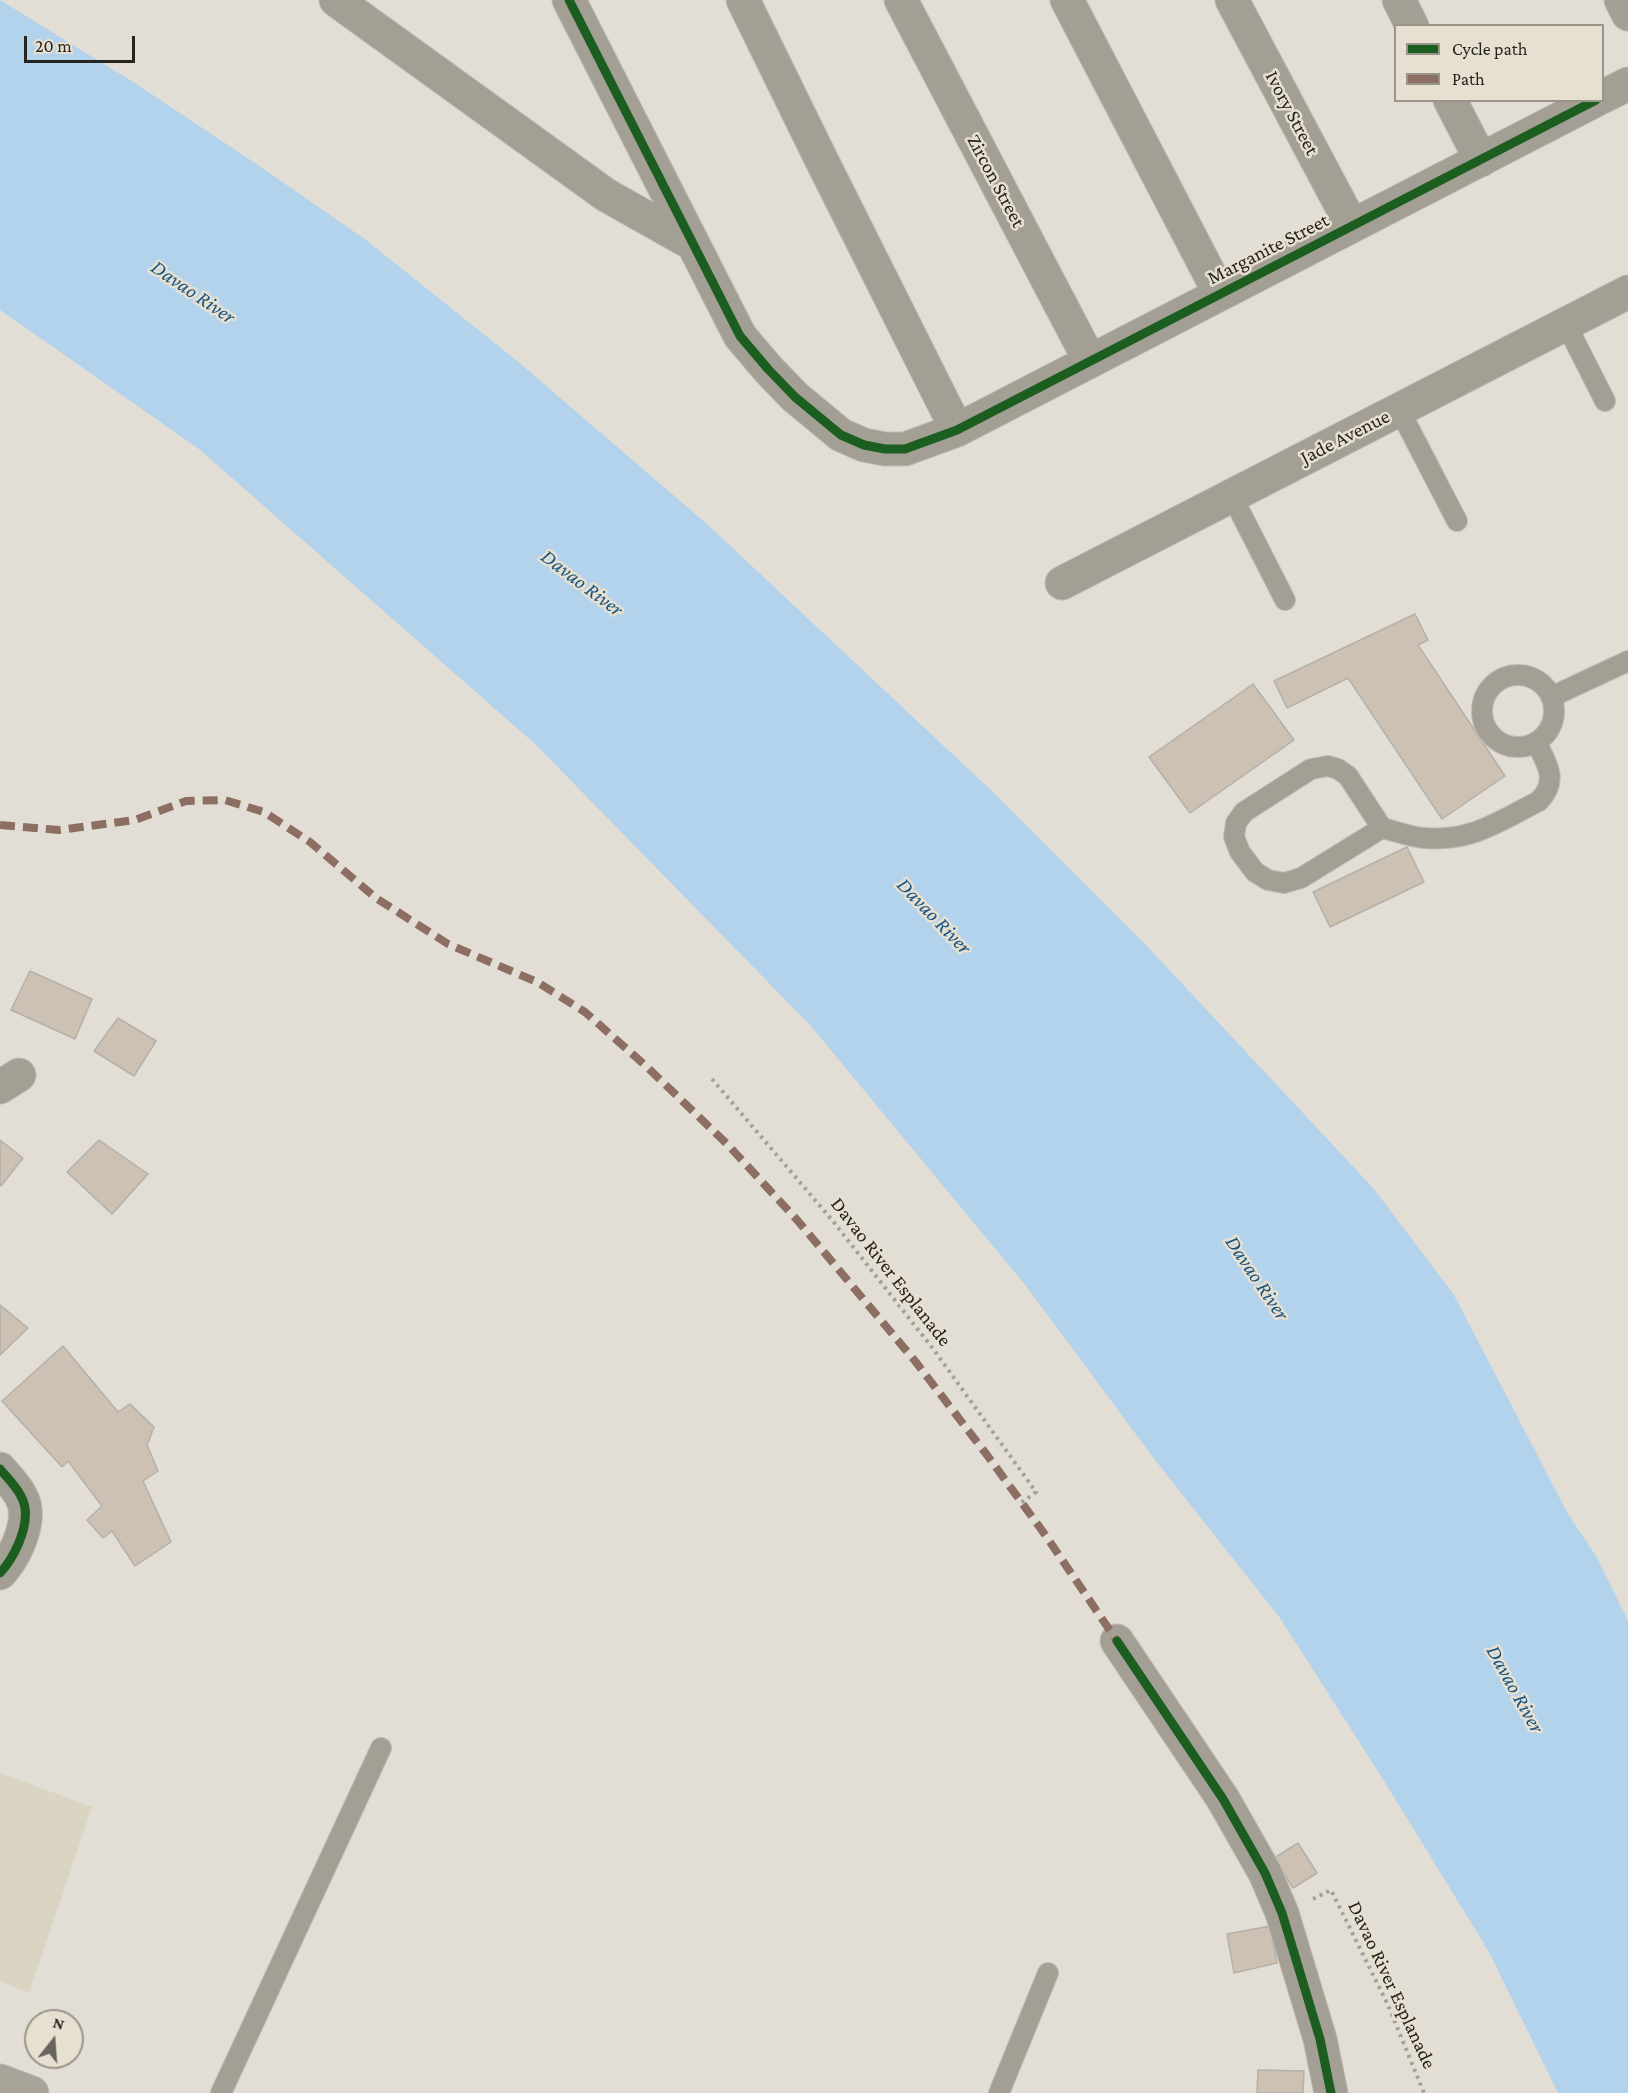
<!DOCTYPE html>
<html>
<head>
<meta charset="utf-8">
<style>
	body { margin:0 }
	#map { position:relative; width:1628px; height:2093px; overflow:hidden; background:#e2ded5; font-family:"Crimson Pro",serif }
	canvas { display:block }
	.legend { position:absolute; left:1394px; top:24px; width:210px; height:78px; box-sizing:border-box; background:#e7e0d0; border:2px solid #9a9589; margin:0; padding:8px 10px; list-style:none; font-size:18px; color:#26241e }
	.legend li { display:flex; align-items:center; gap:12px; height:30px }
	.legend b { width:30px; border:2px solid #9a9589 }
	.north { position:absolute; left:24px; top:2009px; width:60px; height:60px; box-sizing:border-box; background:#e7e0d0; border:2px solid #9a9589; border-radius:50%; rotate:17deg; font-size:16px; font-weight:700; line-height:24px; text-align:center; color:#26241e }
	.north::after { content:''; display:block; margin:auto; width:21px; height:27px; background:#68655e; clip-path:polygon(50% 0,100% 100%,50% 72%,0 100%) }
	.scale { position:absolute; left:24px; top:36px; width:111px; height:27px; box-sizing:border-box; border:3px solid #26241e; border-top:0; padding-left:8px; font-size:18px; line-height:21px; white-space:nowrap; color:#26241e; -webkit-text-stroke:4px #e7e0d0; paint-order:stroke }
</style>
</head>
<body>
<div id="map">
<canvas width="1628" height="2093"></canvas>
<ul class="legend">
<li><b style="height:8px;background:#1b5e20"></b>Cycle path</li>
<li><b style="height:8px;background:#8d6e63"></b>Path</li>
</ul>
<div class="north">N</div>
<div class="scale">20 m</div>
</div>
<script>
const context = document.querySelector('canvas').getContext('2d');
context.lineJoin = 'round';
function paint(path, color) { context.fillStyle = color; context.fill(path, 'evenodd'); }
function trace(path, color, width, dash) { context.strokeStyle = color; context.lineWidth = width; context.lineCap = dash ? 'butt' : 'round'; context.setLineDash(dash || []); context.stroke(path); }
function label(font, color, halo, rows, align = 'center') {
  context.font = font + ' "Crimson Pro",serif'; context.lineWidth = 5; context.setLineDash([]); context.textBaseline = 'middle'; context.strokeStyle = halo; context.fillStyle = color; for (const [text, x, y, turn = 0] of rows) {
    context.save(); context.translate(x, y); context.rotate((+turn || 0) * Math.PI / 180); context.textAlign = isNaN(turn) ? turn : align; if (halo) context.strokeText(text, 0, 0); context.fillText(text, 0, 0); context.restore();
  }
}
const built = new Path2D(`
	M0,1773L92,1807L29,1993L0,1981Z`);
const water = new Path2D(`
	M0,0L138,85L258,165L366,240L516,360L707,524L994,793L1146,945L1374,1189L1454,1295L1568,1514L1596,1556L1628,1621V2093H1558L1489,1952L1386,1784L1280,1618L1155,1460L1026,1286L810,1025L535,744L199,449L0,310Z`);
const building = new Path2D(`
	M1415,614L1428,640L1418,645L1505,776L1442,819L1348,678L1287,708L1274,681Z
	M1253,684L1294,740L1190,813L1149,757Z
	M1407,847L1424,882L1330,927L1313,892Z
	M30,971L92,999L75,1039L11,1010Z
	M118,1018L156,1041L134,1076L94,1051Z
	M0,1140L23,1158L1,1186L0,1185Z
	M99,1140L148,1174L112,1214L67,1172Z
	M0,1305L28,1328L0,1355Z
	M63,1346L118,1412L130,1404L154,1427L147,1445L158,1471L143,1481L171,1542L135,1566L112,1531L103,1538L87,1520L102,1506L68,1461L62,1467L2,1401Z
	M1298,1843L1317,1873L1293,1888L1274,1858Z
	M1270,1926L1277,1963L1234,1973L1227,1934Z
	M1258,2070L1304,2071L1303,2093H1257Z`);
const path = new Path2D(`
	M712,1079L832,1220L934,1350L1036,1492L1021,1503
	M1313,1899L1331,1890L1388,2005L1424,2093`);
const service = new Path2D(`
	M1566,324L1605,401
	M1399,409L1457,521
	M1232,496L1285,600
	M1482 711a36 36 0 1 1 72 0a36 36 0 1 1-72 0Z
	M1551,697L1628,661
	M1382,828L1301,878L1284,883L1268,880L1255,872L1240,852L1234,837L1236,823L1244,812L1311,769L1328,766L1338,769L1348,776L1382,828C1396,831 1410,837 1424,838C1471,842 1498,822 1539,801C1559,780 1547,764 1536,742
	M221,2093L381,1748
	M999,2093L1048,1973`);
const minor = new Path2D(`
	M336,0L606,195L693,244
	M569,0L740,336L768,369L795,397L841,435L864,445L885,449H905L957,430L1596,100
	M743,0L821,159L957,430
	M901,0L1090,361
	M1067,0L1220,294
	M1232,0L1352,226
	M1399,0L1412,26
	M1621,0L1628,14
	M1602,97L1628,84
	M1450,100L1481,160
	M1062,583L1628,292
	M0,1087L19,1075
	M0,1469C9,1480 23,1493 25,1508C28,1529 14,1558 0,1573
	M1117,1641L1223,1799L1265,1873L1282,1913L1320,2039L1331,2093`);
const trunk = new Path2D(`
	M0,2081L32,2093`);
const quiet = new Path2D(`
	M0,825L59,830L135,820L186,801L225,800L264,812L310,842L376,898L448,944L537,982L585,1012L646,1066L728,1145L798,1221L915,1361L987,1455L1046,1536L1117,1641`);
const cycleway = new Path2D(`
	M569,0L740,336L768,369L795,397L841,435L864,445L885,449H905L957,430L1596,100
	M0,1469C9,1480 23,1493 25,1508C28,1529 14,1558 0,1573
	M1117,1641L1223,1799L1265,1873L1282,1913L1320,2039L1331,2093`);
const streetNames = [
	["Ivory Street",1292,113,62],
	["Zircon Street",996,181,62],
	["Marganite Street",1268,249,-27],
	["Jade Avenue",1345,437,-27],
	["Davao River Esplanade",891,1272,52],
	["Davao River Esplanade",1392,1985,65]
];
const waterNames = [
	["Davao River",193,292,34],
	["Davao River",582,583,37],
	["Davao River",934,916,46],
	["Davao River",1257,1278,56],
	["Davao River",1515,1689,61]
];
paint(built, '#dad4c3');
paint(water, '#b3d2eb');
paint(building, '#ccc1b2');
trace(building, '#b4b0aa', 1.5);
trace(service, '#bfbcb5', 22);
trace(minor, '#bfbcb5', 35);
trace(trunk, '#bfbcb5', 35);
trace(path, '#a3a099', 4, [3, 4.5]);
trace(service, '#a39f95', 20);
trace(minor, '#a39f95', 33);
trace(trunk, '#a8a499', 33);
trace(quiet, '#8d6e63', 8, [15, 8]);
trace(cycleway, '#1b5e20', 9);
label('20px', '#26241e', '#e7e0d0', streetNames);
label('italic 21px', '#175684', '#e7e0d0', waterNames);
</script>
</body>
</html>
